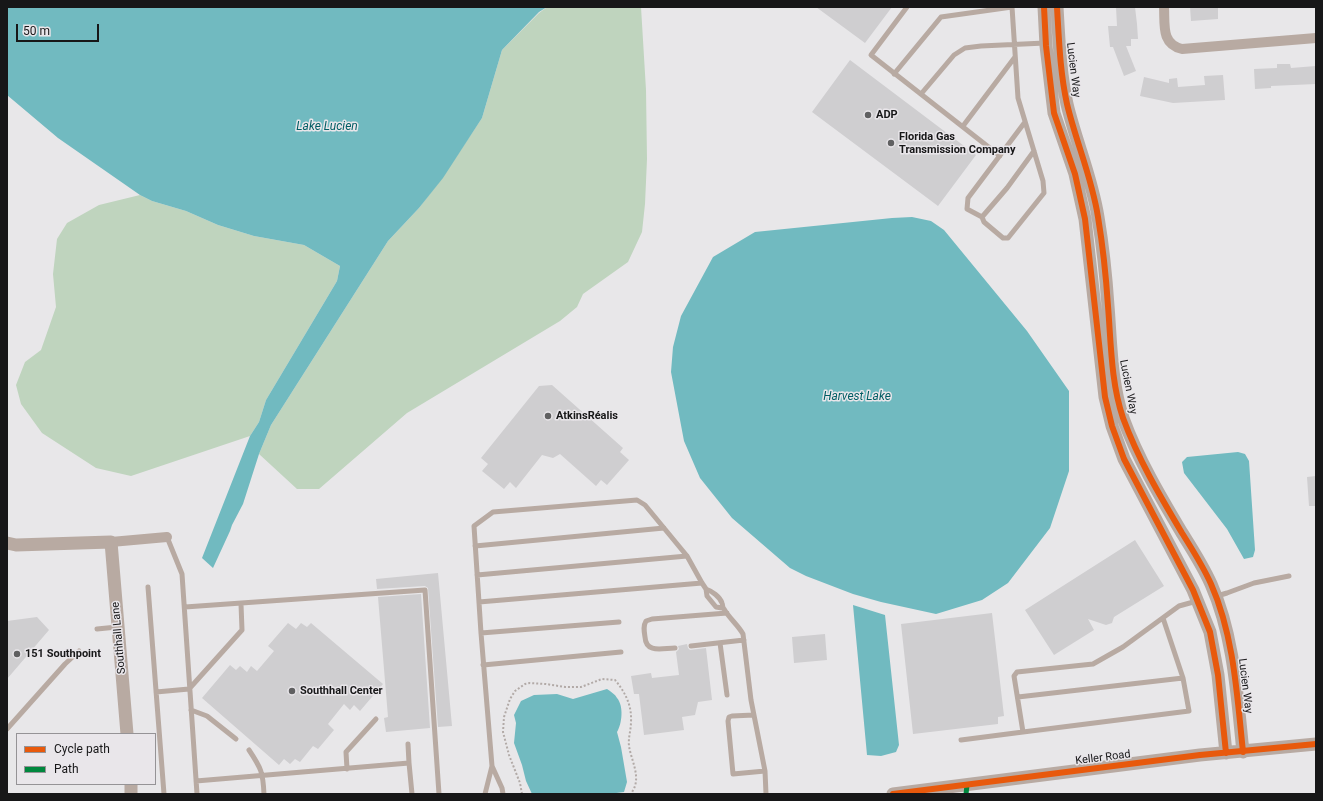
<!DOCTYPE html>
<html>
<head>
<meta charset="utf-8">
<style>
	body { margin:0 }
	#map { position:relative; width:1323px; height:801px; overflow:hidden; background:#e8e7e9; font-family:Roboto,sans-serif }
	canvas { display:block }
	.frame { position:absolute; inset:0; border:8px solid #171718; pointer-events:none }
	.legend { position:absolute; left:16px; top:733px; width:140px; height:52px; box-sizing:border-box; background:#e9e6ea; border:1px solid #959396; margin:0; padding:5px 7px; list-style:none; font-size:12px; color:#171718 }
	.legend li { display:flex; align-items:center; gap:8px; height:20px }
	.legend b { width:20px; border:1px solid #959396 }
	.scale { position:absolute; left:16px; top:24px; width:83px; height:18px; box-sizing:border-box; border:2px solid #171718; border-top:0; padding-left:5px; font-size:12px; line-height:14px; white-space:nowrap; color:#171718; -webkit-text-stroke:3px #e9e6ea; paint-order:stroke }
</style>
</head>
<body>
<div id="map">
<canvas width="1323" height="801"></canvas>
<div class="frame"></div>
<ul class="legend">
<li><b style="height:5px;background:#e8590c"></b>Cycle path</li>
<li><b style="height:5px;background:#00873e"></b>Path</li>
</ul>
<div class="scale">50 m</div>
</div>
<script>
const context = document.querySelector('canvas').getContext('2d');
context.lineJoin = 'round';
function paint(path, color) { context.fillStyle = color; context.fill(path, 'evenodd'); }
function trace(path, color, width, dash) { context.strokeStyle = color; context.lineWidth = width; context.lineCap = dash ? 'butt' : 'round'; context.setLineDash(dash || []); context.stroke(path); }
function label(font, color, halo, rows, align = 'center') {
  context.font = font + ' Roboto,sans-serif'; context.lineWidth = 3; context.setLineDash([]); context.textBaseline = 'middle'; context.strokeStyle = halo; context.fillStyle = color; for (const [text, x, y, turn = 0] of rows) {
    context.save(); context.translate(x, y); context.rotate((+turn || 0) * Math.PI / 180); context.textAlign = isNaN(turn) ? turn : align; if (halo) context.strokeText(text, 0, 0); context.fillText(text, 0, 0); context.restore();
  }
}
const green = new Path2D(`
	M547,7H641L646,90L647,159L645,204L642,232L628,262L583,294L577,307L560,321L407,413L319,489H297L259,454L271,425L388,241L419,208L442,178L482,118L502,50L539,13Z
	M140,195L152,201L186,211L218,225L254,236L304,245L340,266L337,281L266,400L259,422L250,436L131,476L96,468L42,433L21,404L16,385L25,362L41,350L56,307L53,274L57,239L67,223L99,205Z`);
const water = new Path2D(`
	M7,7H547L539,12L502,50L482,118L443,178L419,208L388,241L271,425L259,454L243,504L232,525L230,531L213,568L202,558L250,436L259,422L266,400L337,281L340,266L304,245L254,236L218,225L186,211L152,201L140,195L58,138L7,95Z
	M912,217L931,221L944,230L1027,331L1069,391V471L1050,528L1008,583L982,600L936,614L881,602L853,594L806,576L790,568L732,518L700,478L684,441L671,372L673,347L681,316L713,257L755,232L892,218Z
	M1238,452L1245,454L1249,461L1255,550L1253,557L1244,559L1227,529L1184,473L1182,462L1187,457Z
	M853,605L885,615L899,745L896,752L881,756L867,755Z
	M607,689C611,692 615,694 617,698C624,706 622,724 617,732L621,747L627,782L624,792L609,794H532L526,781L522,765L514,743L516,723L514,715L521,701L534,695L557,694L573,699Z`);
const building = new Path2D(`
	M816,7H892L865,43Z
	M1116,7H1135L1137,24L1138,39H1131V46H1126L1136,71L1124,76L1113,47H1110L1108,26H1117Z
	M1190,7H1218V19L1191,21Z
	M850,60L976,155L938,206L812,112Z
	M1277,64H1290L1291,68L1316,66V84L1271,86V88L1255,89L1254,69L1277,68Z
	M1223,75L1225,100L1173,103L1140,96L1144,77L1169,83V79L1177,78L1178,87L1205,85L1204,76Z
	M552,385L623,448L620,452L629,460L607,485L601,480L596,486L560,454L553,458L542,455L516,488L510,482L504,489L482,471L488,464L481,458L539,386Z
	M1316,476V506H1309L1307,477Z
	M1135,540L1164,586L1114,617L1112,623L1106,625L1088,619L1094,630L1054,655L1025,610Z
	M438,573L452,726L438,727L428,588L425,586L377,589L376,579Z
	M421,594L430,728L386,732L384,718L388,717L378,597Z
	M992,613L1004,716L998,717V724L913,734L901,624Z
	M37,617L49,630L7,679V621Z
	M288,623L296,629L301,623L307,627L311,623L383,684L360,711L354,705L350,710L344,704L328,724L334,730L318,749L313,746L300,762L295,759L290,764L284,759L279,765L202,698L230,665L236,670L240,666L247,672L251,666L257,671L274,651L268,646Z
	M825,634L827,660L794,663L792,637Z
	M687,644L688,648L690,650L706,648L712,700L698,702L695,715L682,717L684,730L644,735L639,694H634L631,676L651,673L652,678L679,675L676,652L679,649L678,646Z`);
const path = new Path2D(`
	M522,794L520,783L509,755L503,732L504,717L510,699L515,691L525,684L530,683L546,684L565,687H581L602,679L615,680C625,692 632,705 631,722C631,730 628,738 629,746C631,759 639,773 635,786C634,789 632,792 631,794`);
const service = new Path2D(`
	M907,7L871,55L1000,156
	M1012,7L1018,98L1043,181L1044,193L1008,238H1003L984,222L982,217L967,209L968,198L1025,122
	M894,74L941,17L1012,7
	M921,94L954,55L965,48L981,46L1045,43
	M963,126L1015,57
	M982,217L1007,188L1034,151
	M167,537L182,574L197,794
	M475,546L664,528
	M477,575L687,556
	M148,587L164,794
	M706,589C712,591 720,597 722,603C723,605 722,607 724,609C729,618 738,625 743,634L751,700L765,771L766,794
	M1217,596L1227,593L1254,583L1289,576
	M479,602L702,583
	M185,607L425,590L439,794
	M1163,618L1183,678
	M97,629L117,627
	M481,633L619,622
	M720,643L727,695
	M691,646L744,640
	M675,648C663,648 646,654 645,637C644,631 643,626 646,621L652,619L727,613
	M483,665L621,652
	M156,692L189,689L242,630L241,604
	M1018,697L1183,678L1189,711L1023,732
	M191,710L207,716L236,739
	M754,715L732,716L729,717L728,721L733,774L765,771
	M7,729L65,664L79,651
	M961,740L1023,732L1014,676L1017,672L1093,664L1123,647L1179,606L1197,601
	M249,750C261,768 263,772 264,794
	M409,763L412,794
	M492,766L502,788L503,794
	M347,769L346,752L376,719
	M196,781L409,763L408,744
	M485,794L492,766L481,633L474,526L493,512L637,500L645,505L687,556L702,583L706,589L707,596L716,607L722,608`);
const minor = new Path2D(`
	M1164,7C1165,25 1161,44 1182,49L1316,38
	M111,542L167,537`);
const tertiary = new Path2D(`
	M1044,7L1046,46L1054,113L1075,174L1085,219L1105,397L1112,426L1124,459L1193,590L1210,632L1218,675L1226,753
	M1057,7C1059,40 1060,72 1067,104C1076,142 1092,178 1098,217C1103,247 1106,276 1108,306C1111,343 1111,383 1123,418C1138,459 1160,496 1182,533C1192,549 1203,566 1211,584C1234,636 1237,695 1243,752
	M7,543L16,545L111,542L127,734
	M131,784V794
	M893,794L1200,755L1316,744`);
const quiet = new Path2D(`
	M966,794L967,785`);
const cycleway = new Path2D(`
	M1044,7L1046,46L1054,113L1075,174L1085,219L1105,397L1112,426L1124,459L1193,590L1210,632L1218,675L1226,753
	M1057,7C1059,40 1060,72 1067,104C1076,142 1092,178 1098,217C1103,247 1106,276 1108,306C1111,343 1111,383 1123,418C1138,459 1160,496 1182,533C1192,549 1203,566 1211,584C1234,636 1237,695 1243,752
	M893,794L1200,755L1316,744`);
const markers = [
	[868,115,4,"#606061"],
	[891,143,4,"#606061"],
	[548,416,4,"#606061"],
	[17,654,4,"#606061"],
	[292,691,4,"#606061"]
];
const streetNames = [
	["Lucien Way",1073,70,83],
	["Lucien Way",1128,387,79],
	["Southhall Lane",119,638,-95],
	["Lucien Way",1245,686,83],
	["Keller Road",1103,758,-7]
];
const poiNames = [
	["ADP",876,115],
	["Florida Gas",899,137],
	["Transmission Company",899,150],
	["AtkinsRéalis",556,416],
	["151 Southpoint",25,654],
	["Southhall Center",300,691]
];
const waterNames = [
	["Lake Lucien",327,127],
	["Harvest Lake",857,397]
];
paint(green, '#bfd4be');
paint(water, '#71bac0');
paint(building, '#cfced0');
trace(path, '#b2aaa7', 2, [2, 2]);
trace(service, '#b8aaa2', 5);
trace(minor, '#b8aaa2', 10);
trace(tertiary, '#b8aaa2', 13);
trace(quiet, '#00873e', 5, [10, 5]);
trace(cycleway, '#e8590c', 6);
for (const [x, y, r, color] of markers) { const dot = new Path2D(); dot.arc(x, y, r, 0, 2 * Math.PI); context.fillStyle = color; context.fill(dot); trace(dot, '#e9e6ea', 1.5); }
label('11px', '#171718', '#e9e6ea', streetNames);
label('bold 11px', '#171718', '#e9e6ea', poiNames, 'left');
label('italic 12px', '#005d64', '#e9e6ea', waterNames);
</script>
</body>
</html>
